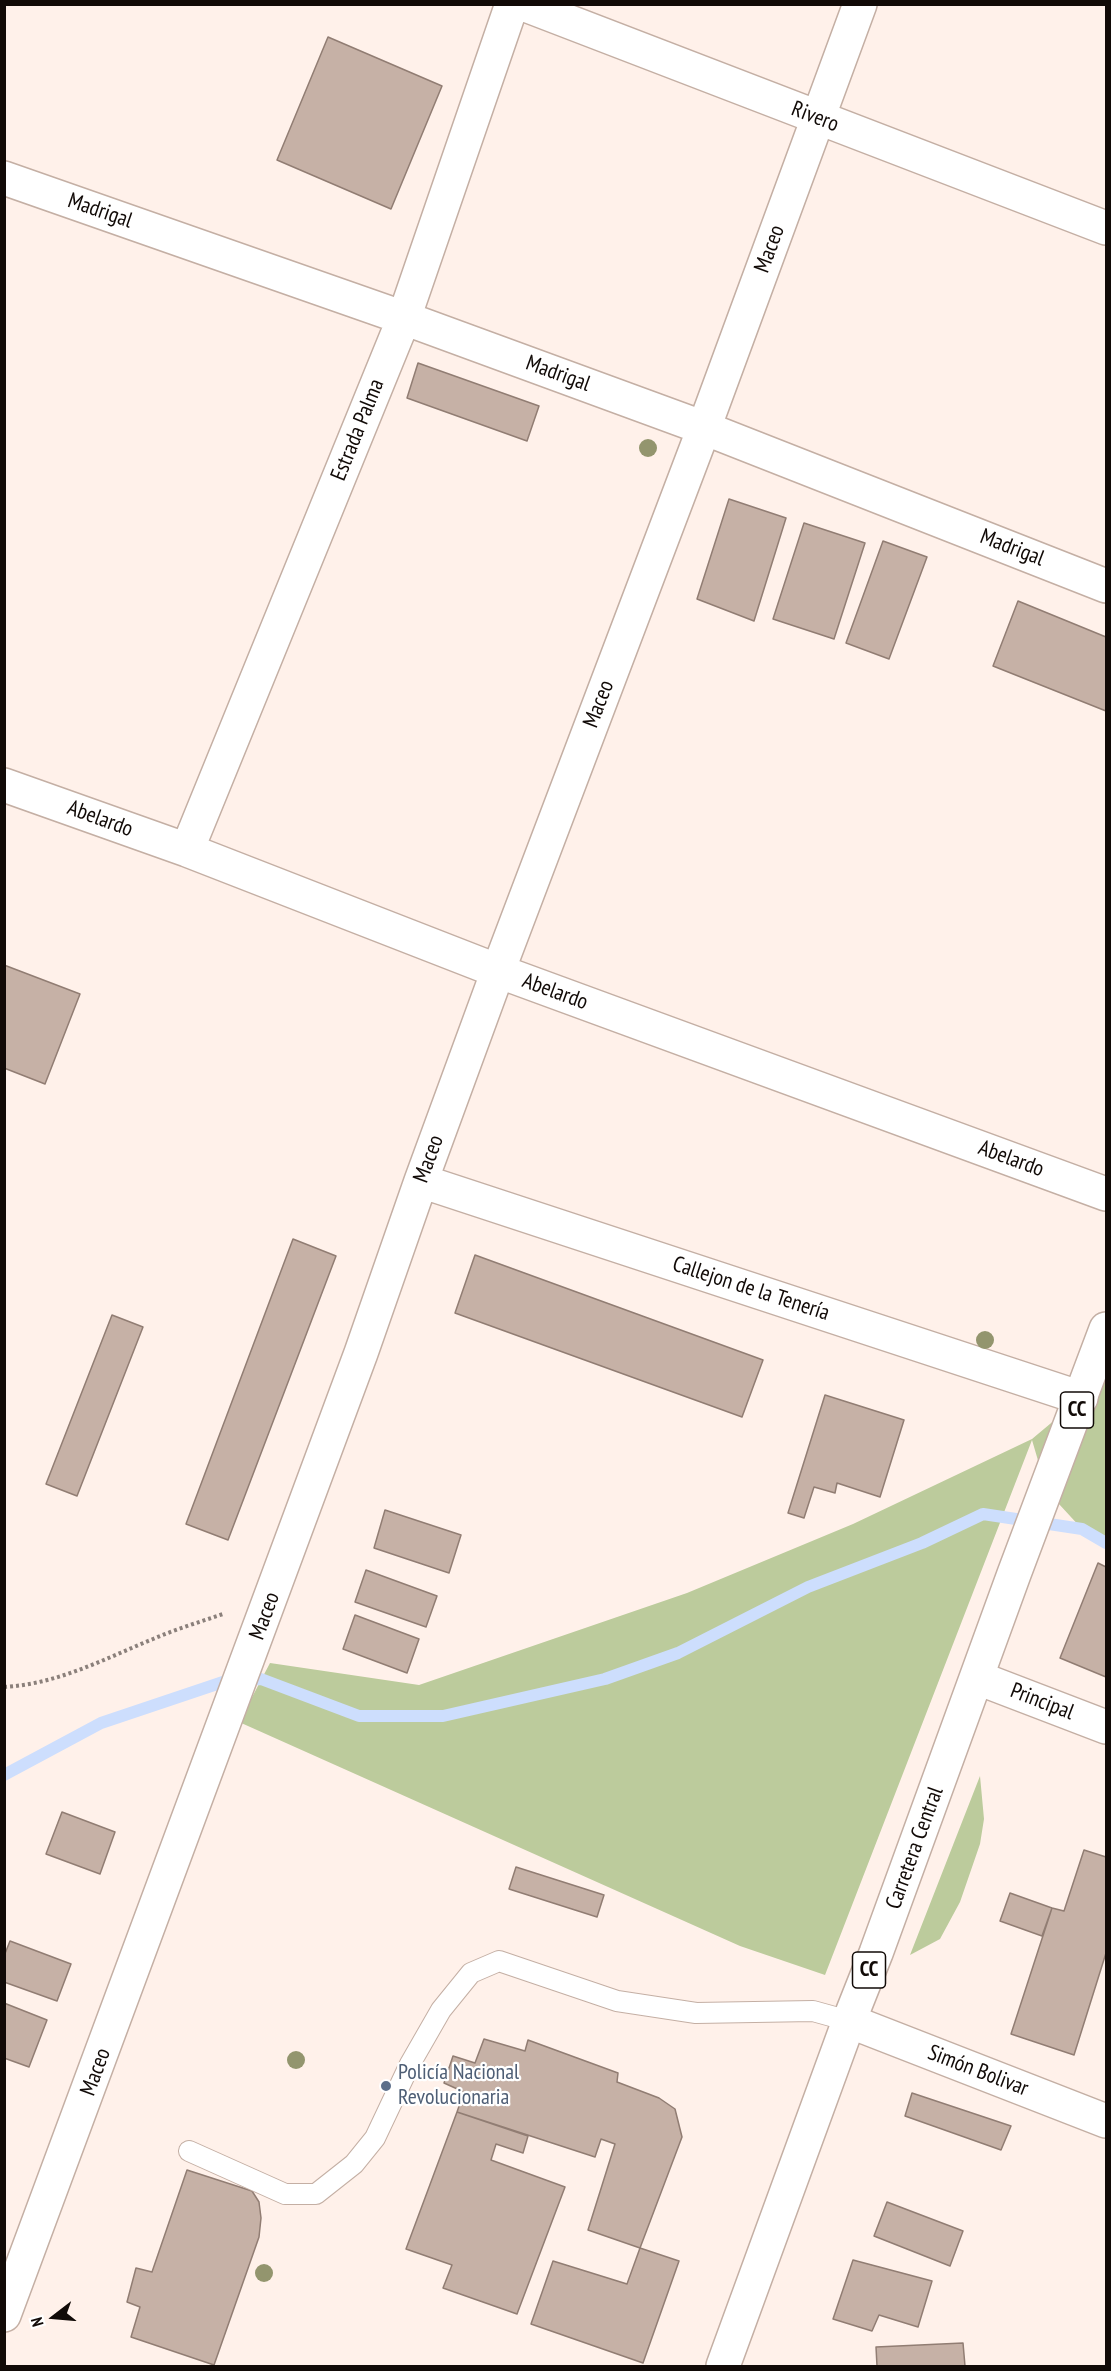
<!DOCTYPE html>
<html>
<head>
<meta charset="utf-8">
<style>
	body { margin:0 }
	#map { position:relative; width:1111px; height:2371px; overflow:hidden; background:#fff1ea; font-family:"PT Sans Narrow",sans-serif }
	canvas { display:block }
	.frame { position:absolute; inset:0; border:6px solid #110a07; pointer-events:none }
	.north { position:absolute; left:24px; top:2287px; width:60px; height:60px; -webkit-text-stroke:4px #fff; paint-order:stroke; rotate:254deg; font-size:16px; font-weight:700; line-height:24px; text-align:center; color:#110a07 }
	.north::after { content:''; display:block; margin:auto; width:21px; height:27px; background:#110a07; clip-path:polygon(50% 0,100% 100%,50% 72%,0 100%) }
</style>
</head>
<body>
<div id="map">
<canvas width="1111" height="2371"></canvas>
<div class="frame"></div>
<div class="north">N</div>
</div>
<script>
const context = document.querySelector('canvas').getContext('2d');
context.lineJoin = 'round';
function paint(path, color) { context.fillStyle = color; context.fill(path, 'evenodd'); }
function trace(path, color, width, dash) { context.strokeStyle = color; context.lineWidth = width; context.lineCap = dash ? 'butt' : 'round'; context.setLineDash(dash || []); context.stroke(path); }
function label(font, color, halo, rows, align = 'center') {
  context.font = font + ' "PT Sans Narrow",sans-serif'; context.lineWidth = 4.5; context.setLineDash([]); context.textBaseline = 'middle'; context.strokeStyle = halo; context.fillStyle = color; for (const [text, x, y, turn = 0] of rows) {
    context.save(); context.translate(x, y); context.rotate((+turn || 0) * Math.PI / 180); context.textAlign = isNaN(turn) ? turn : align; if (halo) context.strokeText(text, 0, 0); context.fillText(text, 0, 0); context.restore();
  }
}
const green = new Path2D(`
	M1106,1327V1543L1082,1529L1047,1491L1032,1440L825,1975L740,1946L239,1722L270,1663L419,1685L687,1593L853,1524L1032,1439L1081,1398Z
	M980,1776L984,1819L980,1844L960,1902L940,1939L910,1955Z`);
const stream = new Path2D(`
	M4,1775L101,1723L229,1680L261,1679L359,1716H443L605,1679L678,1653L808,1587L922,1543L983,1514L1082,1529L1106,1543`);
const building = new Path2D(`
	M328,37L442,86L391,209L277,160Z
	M418,363L539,406L527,441L407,398Z
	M729,499L786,518L754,621L697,599Z
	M804,523L865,543L834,639L773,619Z
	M883,541L927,557L889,659L846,643Z
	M1018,601L1106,637V711L993,666Z
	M4,965L80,994L45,1084L4,1068Z
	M293,1239L336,1256L228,1540L186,1524Z
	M475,1255L763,1360L742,1417L455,1313Z
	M112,1315L143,1327L77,1496L46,1484Z
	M825,1395L904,1420L880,1497L837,1483L835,1493L814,1487L804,1518L788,1513Z
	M385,1510L461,1535L449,1573L374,1548Z
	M1098,1563L1106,1567V1677L1060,1658Z
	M366,1570L437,1596L426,1627L355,1602Z
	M355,1615L419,1639L407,1673L343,1649Z
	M62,1812L115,1832L100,1874L46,1854Z
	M1084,1850L1106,1857V1953L1074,2055L1011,2034L1052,1908L1064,1911Z
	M516,1867L604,1895L597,1917L509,1889Z
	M1010,1893L1052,1908L1042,1936L1000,1921Z
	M10,1941L71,1964L57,2001L4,1982V1956Z
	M4,2003L47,2020L29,2067L4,2058Z
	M484,2039L525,2051L528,2040L618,2073L617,2082L659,2098L675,2109L682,2137L640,2248L588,2230L615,2144L601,2139L595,2157L457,2112L464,2092L444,2083L453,2056L475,2063Z
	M912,2093L1011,2126L1001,2150L905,2116Z
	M457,2112L528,2136L523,2153L496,2144L491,2160L565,2187L517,2314L443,2288L452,2265L406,2249Z
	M187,2170L252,2191L259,2202L261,2218L259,2237L214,2365L131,2337L140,2307L127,2302L136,2268L152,2272Z
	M887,2202L963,2231L950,2266L874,2236Z
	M640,2248L679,2261L643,2363L531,2324L553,2261L627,2284Z
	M853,2260L932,2281L918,2327L879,2315L872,2331L833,2319Z
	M963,2343L965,2366H877L876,2347Z`);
const path = new Path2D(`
	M4,1687C58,1684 104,1659 153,1639C176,1629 200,1622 223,1614`);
const lane = new Path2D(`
	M189,2151L285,2194H316L354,2164L375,2138L410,2064L441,2010L471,1973L499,1961L617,2001L696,2013L813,2011L849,2021`);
const street = new Path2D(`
	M523,4L1106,228
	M4,178L404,318L704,428L1106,586
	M4,785L187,850L498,971L1106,1194
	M187,850L404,318L512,4
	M421,1181L1081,1398
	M978,1678L1106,1727
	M849,2021L1106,2121
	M4,2315L361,1353L421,1181L498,971L704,428L860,4`);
const highway = new Path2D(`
	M723,2366L849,2021L876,1953L1014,1574L1106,1329`);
const trees = [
	[648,448],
	[985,1340],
	[296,2060],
	[264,2273]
];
const markers = [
	[386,2086,6,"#5c6f8a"]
];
const shields = [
	[1077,1410,33],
	[869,1970,33]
];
const shieldNames = [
	["CC",1077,1410],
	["CC",869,1970]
];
const streetNames = [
	["Rivero",815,117,21],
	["Madrigal",100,211,19],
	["Maceo",770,249,-70],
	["Madrigal",558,374,20],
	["Estrada Palma",358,430,-68],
	["Madrigal",1012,548,21],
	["Maceo",599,704,-69],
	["Abelardo",100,819,20],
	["Abelardo",555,992,20],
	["Maceo",429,1159,-70],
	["Abelardo",1011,1159,20],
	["Callejon de la Tenería",751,1289,18],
	["Maceo",265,1616,-70],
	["Principal",1042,1702,21],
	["Carretera Central",915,1848,-70],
	["Simón Bolivar",978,2071,21],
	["Maceo",96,2072,-70]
];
const serviceNames = [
	["Policía Nacional",398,2073],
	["Revolucionaria",398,2098]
];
paint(green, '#bccb9c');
trace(stream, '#cddefd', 12);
paint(building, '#c6b1a6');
trace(building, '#917d73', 1.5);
trace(lane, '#c4afa4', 22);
trace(street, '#c4afa4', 36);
trace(highway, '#c4afa4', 36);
trace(path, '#8b807b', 4, [3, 3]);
trace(lane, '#fff', 20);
trace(street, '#fff', 33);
trace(highway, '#fff', 33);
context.fillStyle = '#93956e';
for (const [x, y] of trees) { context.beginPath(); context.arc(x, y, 9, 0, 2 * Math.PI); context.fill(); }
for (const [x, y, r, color] of markers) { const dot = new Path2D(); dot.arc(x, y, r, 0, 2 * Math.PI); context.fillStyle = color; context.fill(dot); trace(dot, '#fff', 2); }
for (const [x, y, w] of shields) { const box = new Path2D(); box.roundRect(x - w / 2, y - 18, w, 36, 4.5); context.fillStyle = '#fff'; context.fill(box); trace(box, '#110a07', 1.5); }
label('bold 21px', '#110a07', null, shieldNames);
label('22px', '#110a07', '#fff', streetNames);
label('22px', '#4e5e75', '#fff', serviceNames, 'left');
</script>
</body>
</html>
